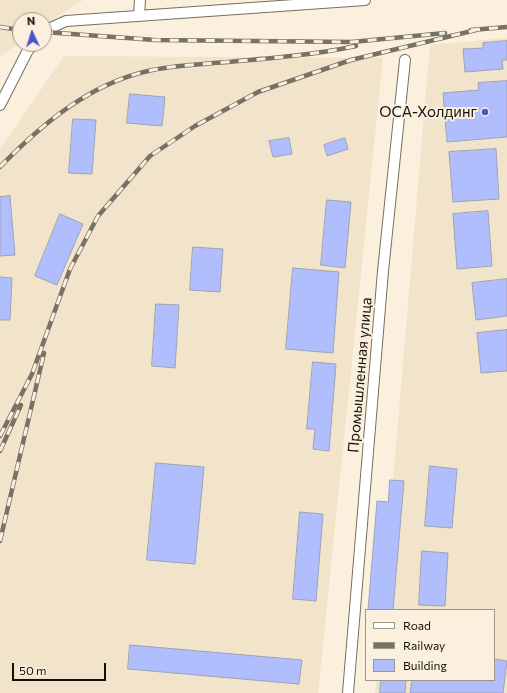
<!DOCTYPE html>
<html>
<head>
<meta charset="utf-8">
<style>
	body { margin:0 }
	#map { position:relative; width:507px; height:693px; overflow:hidden; background:#faf0dd; font-family:Commissioner,sans-serif }
	canvas { display:block }
	.legend { position:absolute; left:365px; top:609px; width:130px; height:72px; box-sizing:border-box; background:#faf0dd; border:1px solid #9e9789; margin:0; padding:5px 7px; list-style:none; font-size:12px; color:#14110b }
	.legend li { display:flex; align-items:center; gap:8px; height:20px }
	.legend b { width:20px; border:1px solid #9e9789 }
	.north { position:absolute; left:12px; top:12px; width:40px; height:40px; box-sizing:border-box; background:#faf0dd; border:1px solid #9e9789; border-radius:50%; rotate:356deg; font-size:11px; font-weight:700; line-height:16px; text-align:center; color:#14110b }
	.north::after { content:''; display:block; margin:auto; width:14px; height:18px; background:#4b55cb; clip-path:polygon(50% 0,100% 100%,50% 72%,0 100%) }
	.scale { position:absolute; left:12px; top:663px; width:94px; height:18px; box-sizing:border-box; border:2px solid #14110b; border-top:0; padding-left:5px; font-size:12px; line-height:14px; white-space:nowrap; color:#14110b; -webkit-text-stroke:3px #faf0dd; paint-order:stroke }
</style>
</head>
<body>
<div id="map">
<canvas width="507" height="693"></canvas>
<ul class="legend">
<li><b style="height:5px;background:#fff"></b>Road</li>
<li><b style="height:5px;background:#787266"></b>Railway</li>
<li><b style="height:11px;background:#b0befe"></b>Building</li>
</ul>
<div class="north">N</div>
<div class="scale">50 m</div>
</div>
<script>
const context = document.querySelector('canvas').getContext('2d');
context.lineJoin = 'round';
function paint(path, color) { context.fillStyle = color; context.fill(path, 'evenodd'); }
function trace(path, color, width, dash) { context.strokeStyle = color; context.lineWidth = width; context.lineCap = dash ? 'butt' : 'round'; context.setLineDash(dash || []); context.stroke(path); }
function label(font, color, halo, rows, align = 'center') {
  context.font = font + ' Commissioner,sans-serif'; context.lineWidth = 4; context.setLineDash([]); context.textBaseline = 'middle'; context.strokeStyle = halo; context.fillStyle = color; for (const [text, x, y, turn = 0] of rows) {
    context.save(); context.translate(x, y); context.rotate((+turn || 0) * Math.PI / 180); context.textAlign = isNaN(turn) ? turn : align; if (halo) context.strokeText(text, 0, 0); context.fillText(text, 0, 0); context.restore();
  }
}
const built = new Path2D(`
	M0,0H83L44,26V20H20V43L0,56Z
	M507,38V693H375L376,680H494V610H382L430,45Z
	M64,56L383,58L318,693H0V149Z`);
const building = new Path2D(`
	M507,41V60H502L503,69L465,72L463,49L483,48V43Z
	M507,81V137L447,142L443,93L479,90L478,83Z
	M130,94L165,97L162,126L127,123Z
	M73,119L96,120L92,174L69,173Z
	M289,138L292,154L273,157L269,141Z
	M345,138L348,149L327,156L324,145Z
	M496,149L499,199L453,202L449,152Z
	M10,196L15,255L0,256V197Z
	M327,200L351,202L345,268L321,265Z
	M488,211L492,266L457,269L453,214Z
	M60,214L83,224L57,285L35,276Z
	M193,247L223,249L220,292L190,290Z
	M293,268L339,272L333,353L286,349Z
	M0,277L12,278L10,320H0Z
	M507,279V316L476,320L472,283Z
	M156,304L179,305L175,368L152,366Z
	M507,330V371L481,373L477,333Z
	M313,362L336,364L329,451L313,449L315,429H307Z
	M156,463L204,467L195,564L147,560Z
	M430,466L457,469L452,528L425,526Z
	M390,480L404,481L393,610H368L377,501L388,502Z
	M300,512L323,514L316,601L293,599Z
	M422,551L448,553L445,606L419,605Z
	M130,645L302,660L299,684L128,669Z
	M494,659L507,661L503,693H410L412,680H494Z
	M381,680H406L405,693H380Z`);
const street = new Path2D(`
	M139,16L140,0
	M44,31L66,21L365,0
	M0,105L27,52L33,44
	M348,693L383,271L405,60`);
const rail = new Path2D(`
	M0,27L20,30
	M471,30L507,27
	M44,32L155,40L352,42L445,33
	M0,167C41,125 89,84 148,71C169,66 193,65 214,63C262,59 309,56 356,46
	M0,436L32,374L70,269L98,216L150,156L195,126L258,92L351,60L476,30
	M0,451L21,405
	M0,541L44,353`);
const markers = [
	[485,112,4,"#4b55cb"]
];
const poiNames = [
	["ОСА-Холдинг",477,112]
];
const streetNames = [
	["Промышленная улица",360,375,-85]
];
paint(built, '#f1e4ca');
paint(building, '#b0befe');
trace(building, '#9ea3b5', 1);
trace(street, '#776f5e', 12);
trace(street, '#fff', 10);
trace(rail, '#787266', 4.5);
trace(rail, '#faf0dd', 3, [9]);
for (const [x, y, r, color] of markers) { const dot = new Path2D(); dot.arc(x, y, r, 0, 2 * Math.PI); context.fillStyle = color; context.fill(dot); trace(dot, '#faf0dd', 1.5); }
label('15px', '#14110b', '#faf0dd', poiNames, 'right');
label('15px', '#14110b', '#faf0dd', streetNames);
</script>
</body>
</html>
